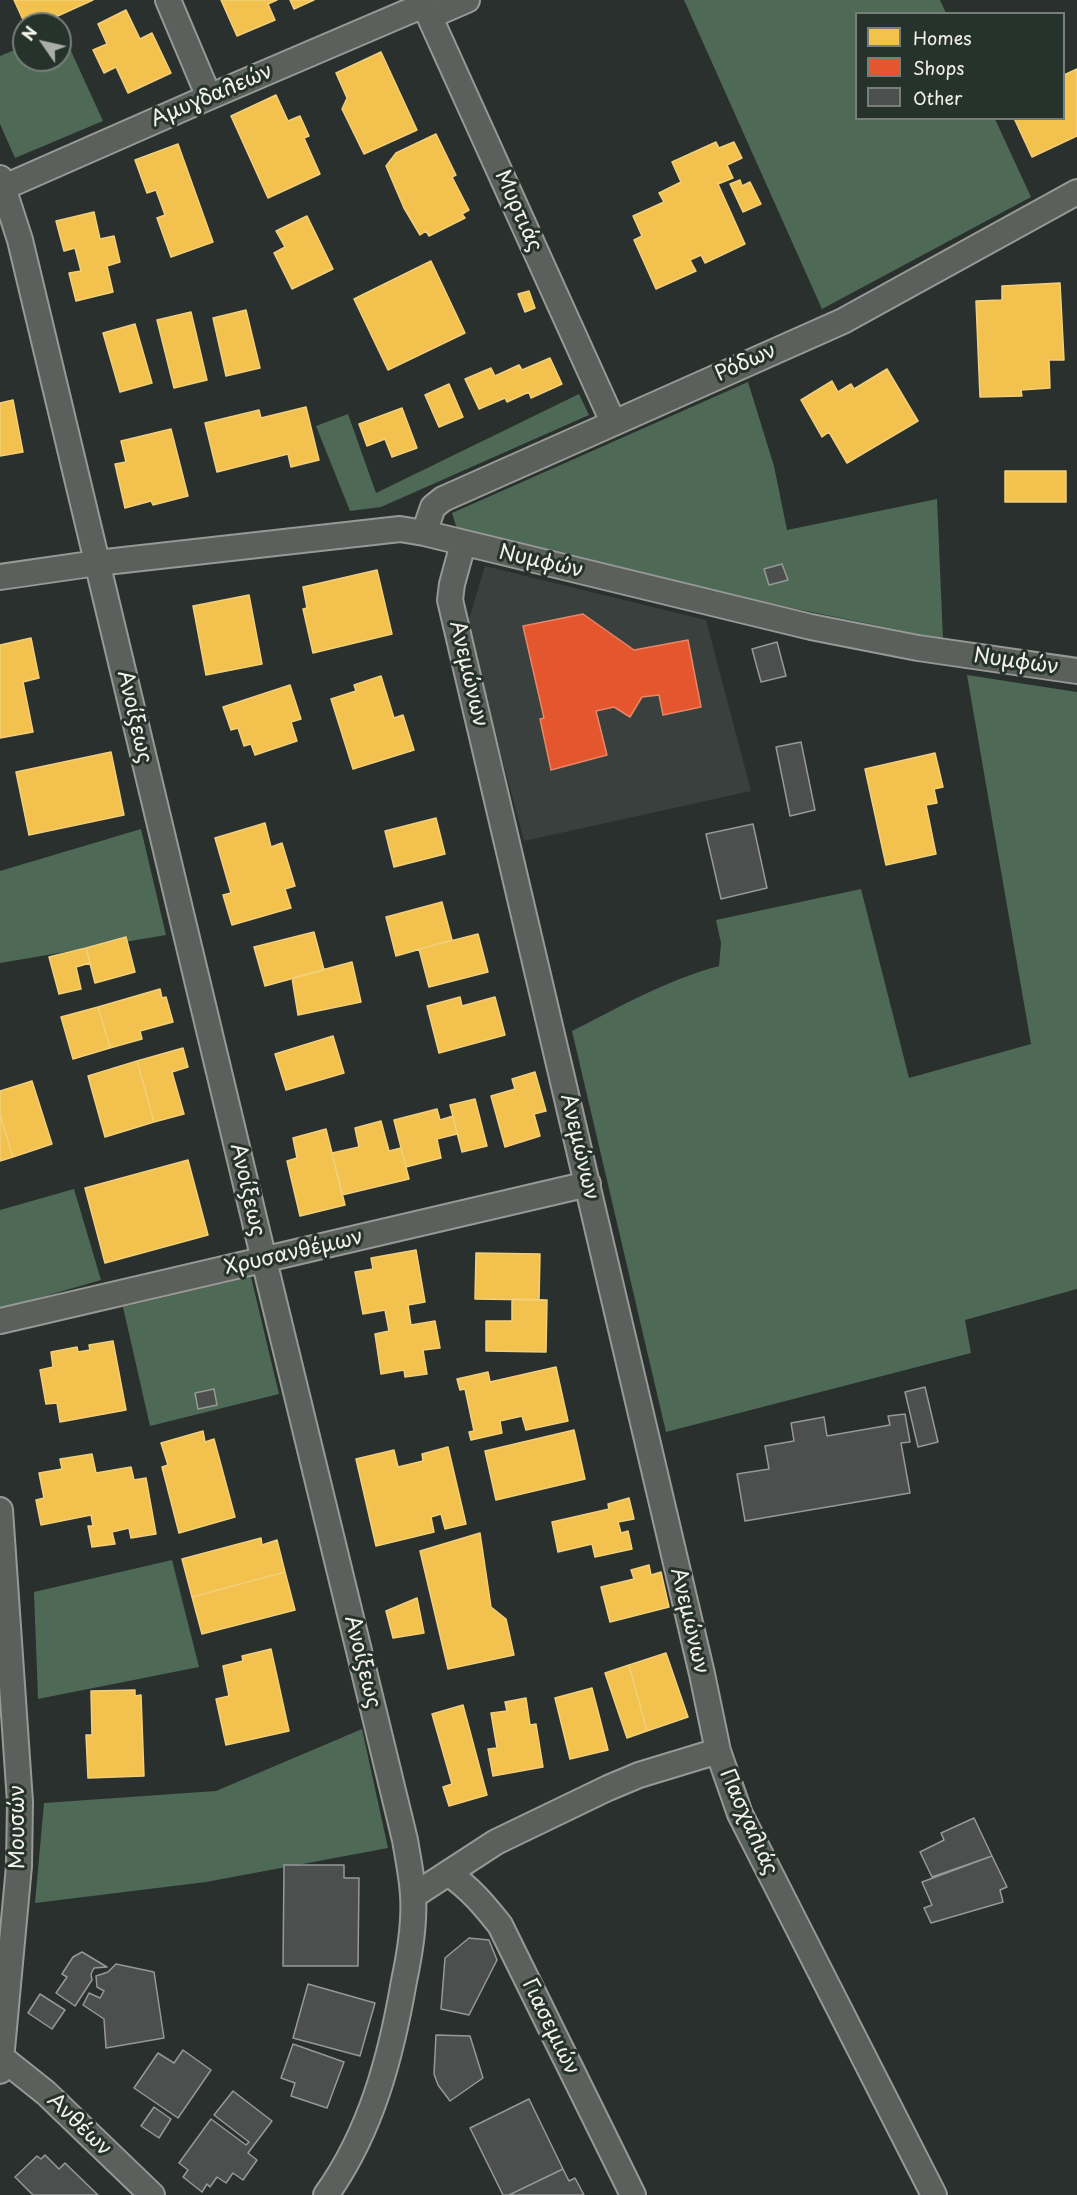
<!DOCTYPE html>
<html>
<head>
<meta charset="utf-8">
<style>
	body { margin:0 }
	#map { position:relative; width:1077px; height:2195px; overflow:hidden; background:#29302d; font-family:"Playpen Sans",sans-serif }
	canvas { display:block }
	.legend { position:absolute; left:855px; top:12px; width:210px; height:108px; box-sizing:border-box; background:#26332d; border:2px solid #787f78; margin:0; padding:8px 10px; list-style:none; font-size:18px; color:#f4f1e8 }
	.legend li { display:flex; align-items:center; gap:12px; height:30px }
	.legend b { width:30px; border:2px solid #787f78 }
	.north { position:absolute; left:12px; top:12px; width:60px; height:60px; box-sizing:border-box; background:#26332d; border:2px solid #787f78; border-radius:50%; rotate:304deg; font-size:16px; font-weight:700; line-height:24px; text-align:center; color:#f4f1e8 }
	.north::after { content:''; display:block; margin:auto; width:21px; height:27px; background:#adada7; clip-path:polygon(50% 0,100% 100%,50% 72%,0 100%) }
</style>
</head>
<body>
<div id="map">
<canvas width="1077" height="2195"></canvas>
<ul class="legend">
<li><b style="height:16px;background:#f2c14e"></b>Homes</li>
<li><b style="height:16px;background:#e4572e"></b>Shops</li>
<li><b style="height:16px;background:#4d4f4f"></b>Other</li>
</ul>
<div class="north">N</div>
</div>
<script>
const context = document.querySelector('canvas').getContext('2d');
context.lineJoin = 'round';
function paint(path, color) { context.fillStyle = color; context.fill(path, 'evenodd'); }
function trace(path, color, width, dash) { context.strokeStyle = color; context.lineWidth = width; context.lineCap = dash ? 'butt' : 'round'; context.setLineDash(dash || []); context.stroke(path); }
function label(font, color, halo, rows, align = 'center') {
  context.font = font + ' "Playpen Sans",sans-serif'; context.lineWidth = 6; context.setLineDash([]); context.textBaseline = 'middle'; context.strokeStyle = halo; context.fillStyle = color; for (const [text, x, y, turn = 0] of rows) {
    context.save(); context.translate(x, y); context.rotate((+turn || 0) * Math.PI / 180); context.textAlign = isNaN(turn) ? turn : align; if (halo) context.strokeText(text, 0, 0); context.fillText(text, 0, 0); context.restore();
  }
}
const built = new Path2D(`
	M485,566L706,620L751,791L524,841L467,626Z`);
const green = new Path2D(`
	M684,0H940L946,13L856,14V118L995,119L1031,197L822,309Z
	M61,29L103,121L15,158L0,124V56L24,46V60H60Z
	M748,382L774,466L787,530L937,499L943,639L792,608L457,529L452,513Z
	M579,394L589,415L381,507L350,511L316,426L348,414L376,493Z
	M967,675L1077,692V1289L965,1320L971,1353L666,1432L572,1031C620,1007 666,980 719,966L721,943L716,920L861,889L909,1078L1031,1044Z
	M141,829L166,935L0,963V871Z
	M74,1189L101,1280L0,1309V1210Z
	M251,1277L279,1394L150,1426L123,1307Z
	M172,1560L199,1667L38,1699L34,1592Z
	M362,1729L388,1848L206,1882L35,1903L44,1803L216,1791Z`);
const homes = new Path2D(`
	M14,0H93L40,24H25Z
	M221,0H277L268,4L275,20L237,36Z
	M290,0H314L294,9Z
	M126,10L140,39L152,33L171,73L128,93L116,67L104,73L93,50L107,44L98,24Z
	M381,52L417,130L364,154L342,109L347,98L336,73Z
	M1077,69V136L1032,157L1014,118H1064V75Z
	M276,95L288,121L300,116L309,136L304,138L320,174L268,198L231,116Z
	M436,134L456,175L452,177L469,210L462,214L465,218L429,236L426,231L420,235L404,208L386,166L396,153Z
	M716,142L719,148L734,142L742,158L727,165L733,178L718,184L745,244L705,263L701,255L690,260L696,271L656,289L634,240L642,236L633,216L664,202L659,193L681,182L672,162Z
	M178,144L213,242L171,257L157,218L165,215L156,190L147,193L135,160Z
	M740,180L742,186L750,182L761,204L743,212L730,184Z
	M94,212L100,239L114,236L120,262L107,266L113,292L76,301L69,273L81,271L75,248L64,251L56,221Z
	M307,216L333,269L292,289L274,253L285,247L276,231Z
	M431,261L465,333L388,370L354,299Z
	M1060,283L1064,360H1049L1050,388L1021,390L1022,396L980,397L976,301L1002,300V286Z
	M529,291L535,308L525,312L518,294Z
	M246,310L260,368L226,376L213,318Z
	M191,312L207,380L174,388L157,320Z
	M135,324L152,383L120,392L103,333Z
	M550,358L562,384L531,398L529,392L507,402L505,398L479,409L465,379L491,368L495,376L519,365L522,370Z
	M887,369L918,421L847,463L829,432L822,437L801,400L832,381L838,392L851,384L854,389Z
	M449,384L463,417L439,427L425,395Z
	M13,400L23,452L0,456V403Z
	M306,407L319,460L291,467L288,454L217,472L205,423L259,410L261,418Z
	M402,408L417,448L392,457L385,439L367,446L359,424Z
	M171,429L188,496L153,505L151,501L125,508L115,464L126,462L121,441Z
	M1005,471H1066V502H1005Z
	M377,570L392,634L313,653L303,609L307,608L303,587Z
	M249,595L262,664L206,675L193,606Z
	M31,638L39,678L23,682L33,732L0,738V645Z
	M381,676L394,718L403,715L414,750L353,769L331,699L356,691L354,685Z
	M290,685L301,719L291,722L297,741L255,755L251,744L244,746L238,728L231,730L223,707Z
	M111,752L124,815L29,835L16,772Z
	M935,753L943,787L934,789L937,803L926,805L936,854L886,865L865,769Z
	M436,818L445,854L394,867L385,831Z
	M265,823L271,847L282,843L295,886L285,889L291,908L232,925L223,895L231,893L215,838Z
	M442,902L452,940L396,956L386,917Z
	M314,932L324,970L265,986L254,947Z
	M478,934L488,972L429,987L419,949Z
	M126,937L135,972L95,983L86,948Z
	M86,948L90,963L76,967L81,989L59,994L49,957Z
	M352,962L361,1002L298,1015L292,978Z
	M160,989L162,998L166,997L173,1022L140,1031L142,1039L110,1048L98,1007Z
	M460,997L462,1006L495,997L505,1035L439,1053L427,1006Z
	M98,1007L110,1048L73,1059L61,1017Z
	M333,1036L344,1073L286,1090L275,1054Z
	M183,1048L188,1067L172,1072L184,1114L154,1122L137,1061Z
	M137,1061L154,1122L105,1137L88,1076Z
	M535,1072L546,1111L534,1114L540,1136L505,1147L491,1096L515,1089L512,1079Z
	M32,1081L52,1144L13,1157L0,1115V1091Z
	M475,1099L487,1146L462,1152L450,1105Z
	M437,1109L440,1120L453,1116L457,1134L437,1139L441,1158L406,1167L394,1120Z
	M0,1115L13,1157L0,1161Z
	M381,1121L389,1151L401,1148L409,1179L342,1195L332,1153L359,1147L355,1128Z
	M326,1129L345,1205L300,1216L287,1161L297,1158L293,1138Z
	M188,1160L208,1235L105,1263L85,1188Z
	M416,1250L425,1302L408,1305L411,1325L435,1321L440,1348L423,1350L427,1374L405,1377L404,1370L381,1374L375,1334L389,1331L385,1310L363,1314L355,1272L373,1269L371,1258Z
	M476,1253L540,1254L539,1300L475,1299Z
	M512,1299L547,1300L546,1352L486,1351V1321H512Z
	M113,1341L126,1410L60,1422L57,1403L46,1404L40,1370L53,1367L51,1352L77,1347L78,1352L90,1350L89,1345Z
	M556,1367L568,1421L526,1430L522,1416L500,1421L502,1433L471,1440L469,1432L474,1431L465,1389L460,1390L457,1379L488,1372L490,1382Z
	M574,1430L585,1479L496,1500L485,1451Z
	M203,1431L205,1442L214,1439L235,1517L179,1533L162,1467L168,1465L161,1443Z
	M448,1447L466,1524L445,1529L441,1514L431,1517L434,1532L376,1546L356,1459L394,1450L398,1467L423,1461L422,1454Z
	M92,1454L96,1473L131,1467L134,1480L146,1478L156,1534L131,1538L129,1528L112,1532L115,1544L92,1547L88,1526H93L91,1515L41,1525L36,1500L44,1498L39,1473L62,1469L60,1459Z
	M629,1498L634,1519L618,1522L621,1533L628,1531L632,1549L595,1557L592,1544L558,1552L552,1522L609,1509L608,1504Z
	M480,1533L491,1607L506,1619L514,1655L448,1669L420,1551Z
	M261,1538L262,1545L277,1540L285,1572L192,1597L182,1559Z
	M649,1565L651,1575L661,1572L669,1607L610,1622L601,1587L634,1579L631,1570Z
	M285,1572L295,1610L202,1634L192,1597Z
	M417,1598L424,1633L393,1638L386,1611Z
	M271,1649L289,1731L226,1745L216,1699L229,1696L223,1666L243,1661L242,1656Z
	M666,1653L688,1717L647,1731L629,1665Z
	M629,1665L647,1731L627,1738L605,1673Z
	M592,1688L608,1750L570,1759L555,1698Z
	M135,1690V1696L141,1695L144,1776L88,1778L86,1735H92L91,1691Z
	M526,1698L530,1725L536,1724L543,1767L493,1776L488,1749L497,1748L491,1713L507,1711L505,1702Z
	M463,1705L487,1795L449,1806L443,1787L452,1784L432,1714Z`);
const shops = new Path2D(`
	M583,614L634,650L688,640L701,707L663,715L659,695L642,697L630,717L614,707L596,711L607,755L551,770L540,719L544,718L523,626Z`);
const building = new Path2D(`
	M782,564L788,580L769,585L764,569Z
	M777,642L786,676L761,682L752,649Z
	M801,742L815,810L790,816L776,747Z
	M753,824L767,888L721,899L706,834Z
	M925,1387L938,1442L918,1447L905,1392Z
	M214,1389L217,1405L198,1409L195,1393Z
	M905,1414L910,1442L901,1443L910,1493L745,1521L737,1474L769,1469L765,1446L794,1441L791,1423L824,1417L827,1436L890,1425L888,1416Z
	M974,1818L992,1856L932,1877L920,1852L944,1840L941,1833Z
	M992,1856L1007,1887L1000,1890L1003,1902L931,1923L924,1908L932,1905L922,1882Z
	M284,1865H344V1878H359L358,1966H283Z
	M469,1938L489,1940L497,1960L469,2015L441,2009L445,1958Z
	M82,1952L107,1967L94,1968L91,1974L92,1980L75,2006L56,1993L67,1977L62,1974L73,1957Z
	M116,1964L154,1972L164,2038L106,2048L104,2019L83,2005L89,1993L100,1998L104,1991L97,1987L96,1976L108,1972Z
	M308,1984L375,2003L360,2056L293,2038Z
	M40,1994L65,2010L52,2029L28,2013Z
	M436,2035L470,2036L483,2078L450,2101L438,2085L434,2074Z
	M293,2044L344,2062L327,2108L291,2096L295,2083L281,2078Z
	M183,2050L211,2070L178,2118L134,2088L158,2053L174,2063Z
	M233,2091L272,2121L248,2153L257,2160L243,2180L233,2173L226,2183L217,2177L210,2187L207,2184L202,2192L183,2177L188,2170L179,2163L211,2119L246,2145L249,2142L214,2115Z
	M529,2099L563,2169L509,2195H503L470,2128Z
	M154,2107L171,2119L159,2138L141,2126Z
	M45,2155L59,2169L65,2163L98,2195H33L15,2177L37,2156L41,2159Z
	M563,2169L569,2181L575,2178L584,2195H509Z`);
const street = new Path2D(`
	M168,0L209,97
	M422,0L613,422
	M430,16L467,0
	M0,178L20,240L264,1260L405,1840C408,1858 412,1877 413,1895C415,1924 410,1953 404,1981C391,2057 371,2132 326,2195
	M0,189L209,97L424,5
	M424,533L433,507L443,499L843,321L1077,192
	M463,544L452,584L450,600L702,1674L718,1751
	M0,577L97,563L400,529L424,533L811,627L918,648L1077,671
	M0,1321L588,1184
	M0,1510L20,1802L19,1866L0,2071
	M449,1874C470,1888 484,1905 500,1925L633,2195
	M413,1896L496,1842L608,1788L639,1775L718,1751L740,1814L934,2195
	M2,2058L46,2093L152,2195`);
const streetNames = [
	["Αμυγδαλεών",212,96,-23],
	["Μυρτιάς",518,211,66],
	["Ρόδων",746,363,-24],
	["Νυμφών",541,562,13],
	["Νυμφών",1016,662,8],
	["Ανεμώνων",468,674,77],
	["Ανοίξεως",134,717,77],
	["Ανεμώνων",579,1147,77],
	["Ανοίξεως",247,1190,77],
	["Χρυσανθέμων",294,1253,-13],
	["Ανεμώνων",689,1621,77],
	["Ανοίξεως",362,1662,76],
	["Πασχαλιάς",748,1822,66],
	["Μουσών",18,1827,-90],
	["Γιασεμιών",550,2027,64],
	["Ανθέων",79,2125,44]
];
paint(built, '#39403d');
paint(green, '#4e6a56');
paint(homes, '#f2c14e');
trace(homes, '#f3cf7c', 1.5);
paint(shops, '#e4572e');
trace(shops, '#e98566', 1.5);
paint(building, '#4d4f4f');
trace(building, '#969996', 1.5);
trace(street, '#969996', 28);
trace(street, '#5c605c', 24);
label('21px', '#f4f1e8', '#26332d', streetNames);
</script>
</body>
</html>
